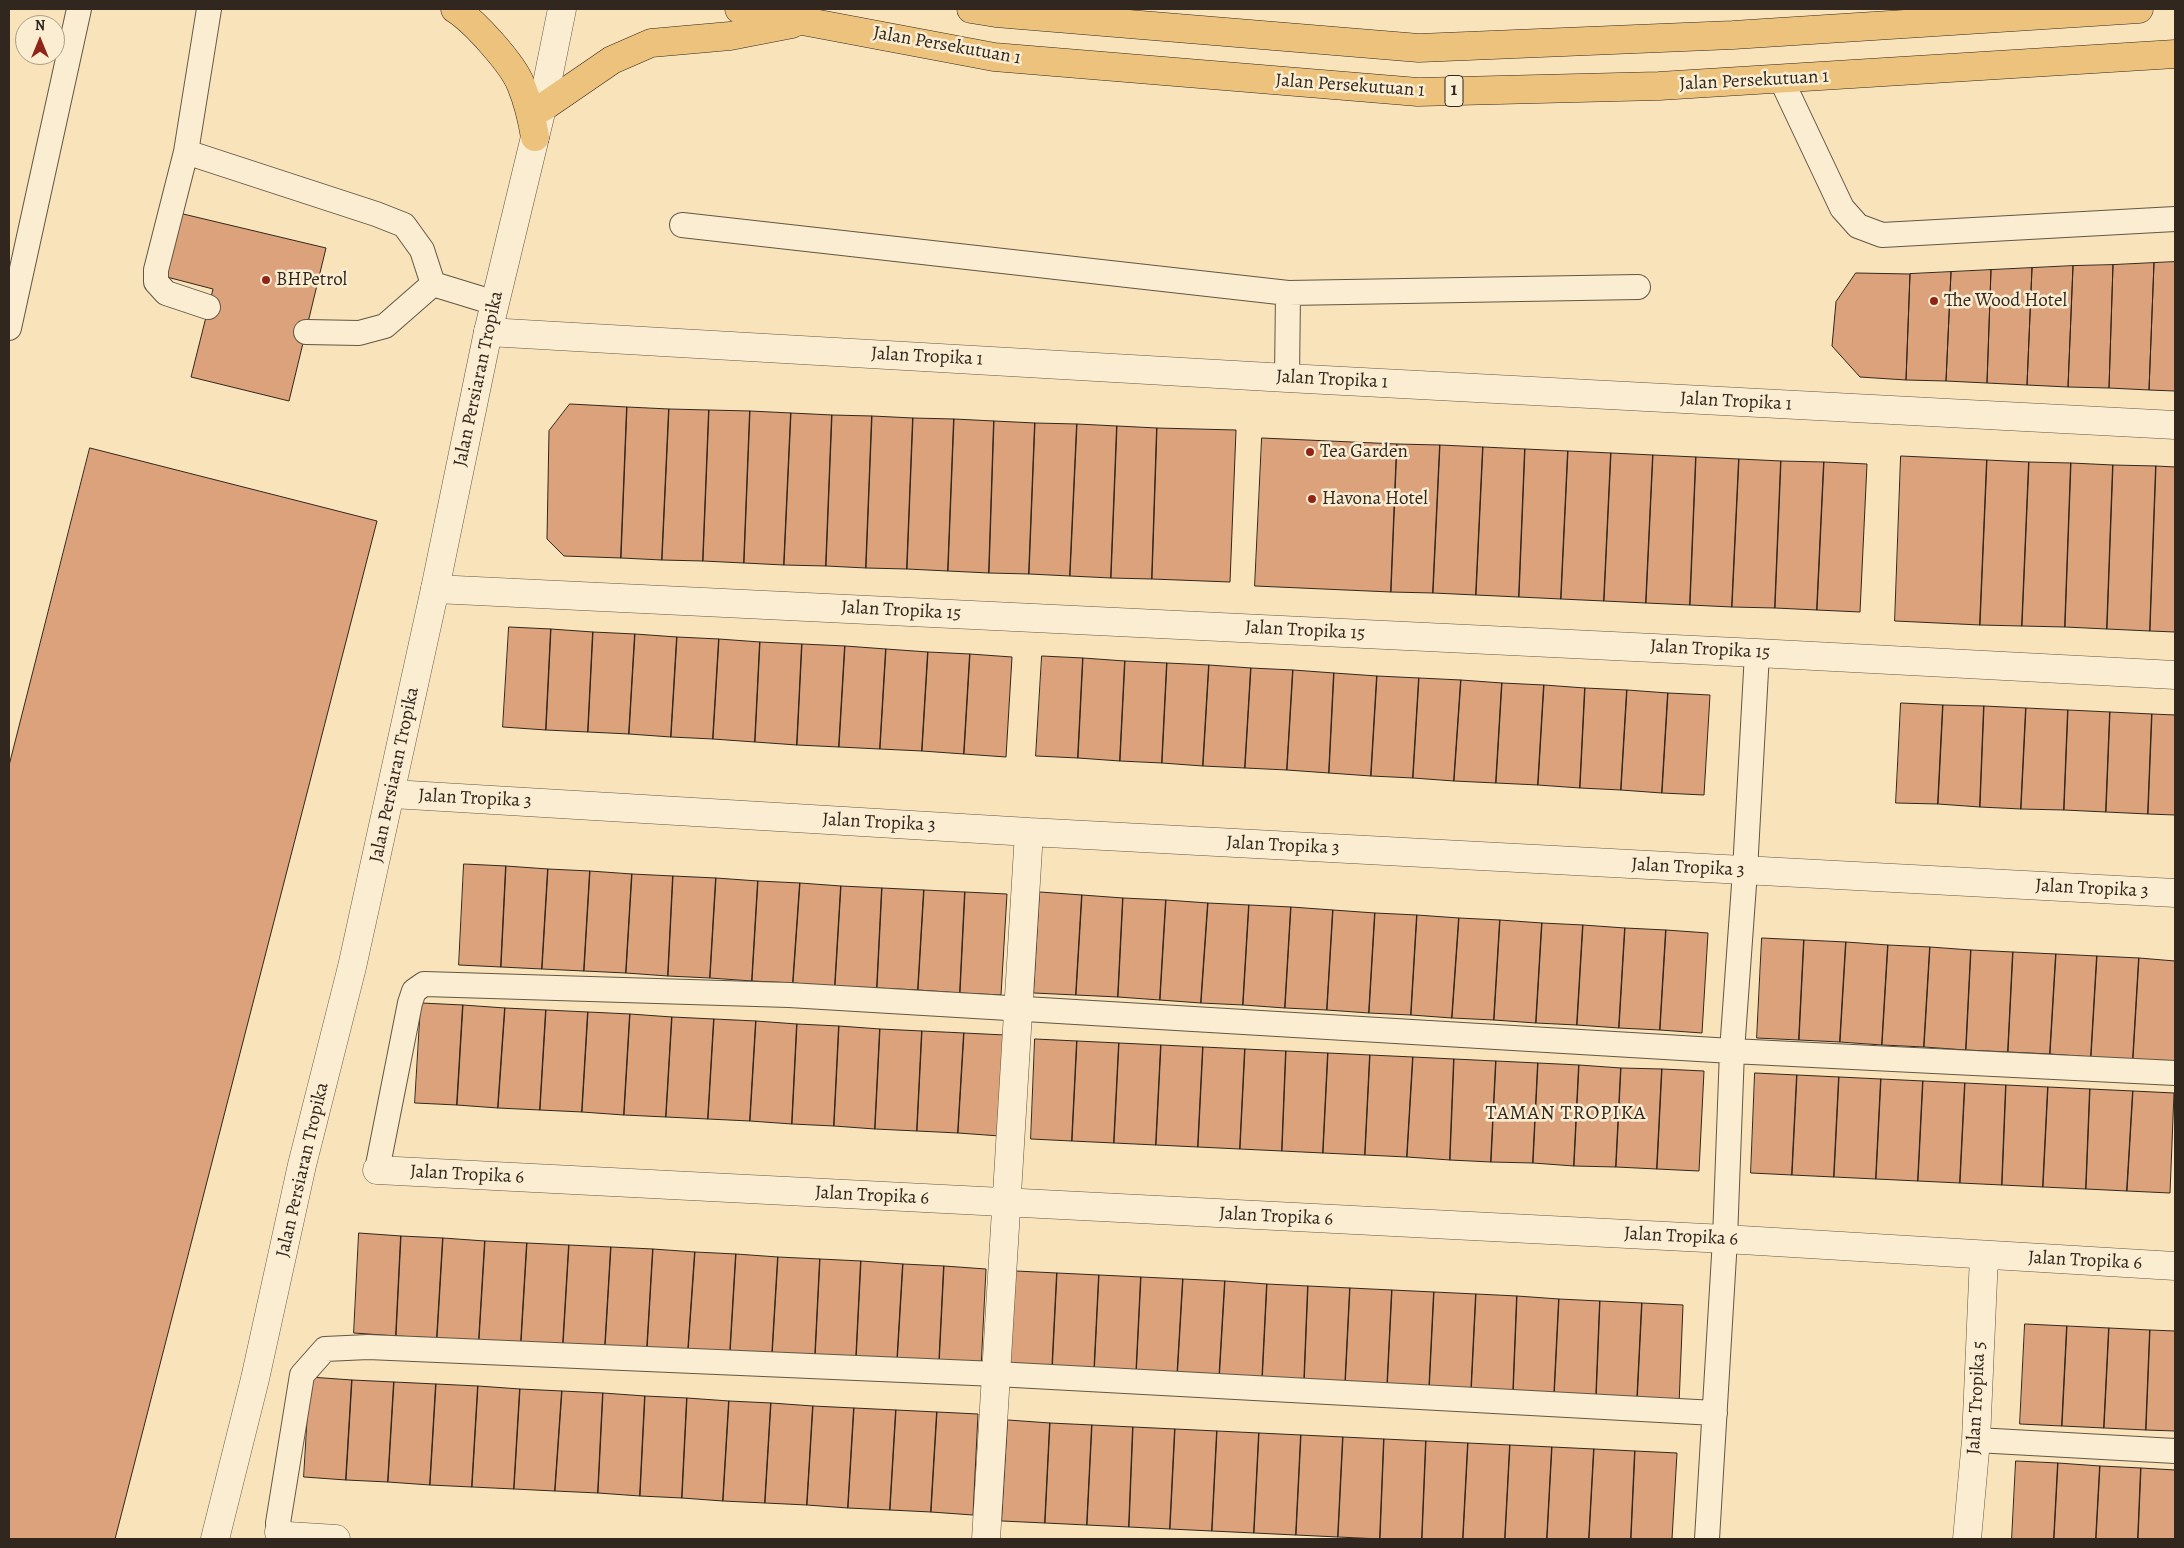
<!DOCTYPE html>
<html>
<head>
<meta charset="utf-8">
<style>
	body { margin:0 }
	#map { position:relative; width:2184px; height:1548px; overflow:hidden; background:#f8e3ba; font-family:Alegreya,serif }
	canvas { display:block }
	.frame { position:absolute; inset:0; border:10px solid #31271e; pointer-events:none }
	.north { position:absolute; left:15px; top:15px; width:50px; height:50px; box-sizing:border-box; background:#faedd2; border:1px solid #aa9e8a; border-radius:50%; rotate:0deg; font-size:14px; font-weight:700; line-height:20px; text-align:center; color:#31271e }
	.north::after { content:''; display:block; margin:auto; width:18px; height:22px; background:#8f2418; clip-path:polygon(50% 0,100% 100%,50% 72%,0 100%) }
</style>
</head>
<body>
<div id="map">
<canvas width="2184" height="1548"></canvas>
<div class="frame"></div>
<div class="north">N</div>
</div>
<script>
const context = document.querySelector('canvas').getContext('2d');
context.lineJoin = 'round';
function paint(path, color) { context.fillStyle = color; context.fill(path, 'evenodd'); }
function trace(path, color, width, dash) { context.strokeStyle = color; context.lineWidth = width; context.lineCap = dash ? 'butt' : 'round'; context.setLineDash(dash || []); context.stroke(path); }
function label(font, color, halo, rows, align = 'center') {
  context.font = font + ' Alegreya,serif'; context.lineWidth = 5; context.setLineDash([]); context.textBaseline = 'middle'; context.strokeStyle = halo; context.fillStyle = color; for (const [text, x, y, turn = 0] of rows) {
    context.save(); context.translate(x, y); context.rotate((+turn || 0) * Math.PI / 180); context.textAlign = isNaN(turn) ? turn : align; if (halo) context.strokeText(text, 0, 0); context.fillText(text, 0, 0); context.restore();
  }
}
const building = new Path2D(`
	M179,213L326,248L289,401L191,377L213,289L163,276Z
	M2175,262V391L2149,390L2154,263Z
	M2154,263L2149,390L2109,388L2113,265Z
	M2113,265L2109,388L2068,387L2073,266Z
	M2073,266L2068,387L2027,385L2032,268Z
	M2032,268L2027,385L1987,383L1991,270Z
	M1991,270L1987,383L1946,381L1951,272Z
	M1951,272L1946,381L1906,380L1910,274Z
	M1856,273L1910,274L1906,380L1860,377L1832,346L1836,302Z
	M570,404L627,407L621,558L564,556L547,539L549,431Z
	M627,407L669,409L662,560L621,558Z
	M669,409L709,410L703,561L662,560Z
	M709,410L750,411L744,563L703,561Z
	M750,411L791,413L784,565L744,563Z
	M791,413L832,415L826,566L784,565Z
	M832,415L872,416L866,568L826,566Z
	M872,416L913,418L907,569L866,568Z
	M913,418L954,419L948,571L907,569Z
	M954,419L994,421L989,573L948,571Z
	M994,421L1035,423L1029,574L989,573Z
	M1035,423L1077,424L1070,576L1029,574Z
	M1077,424L1117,426L1111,578L1070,576Z
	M1117,426L1157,428L1152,579L1111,578Z
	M1157,428L1236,430L1230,582L1152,579Z
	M1262,438L1397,444L1391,592L1255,586Z
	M1397,444L1440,445L1433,593L1391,592Z
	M1440,445L1483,447L1476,595L1433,593Z
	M1483,447L1525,449L1519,597L1476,595Z
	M90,448L377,521L115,1539H9V766Z
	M1525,449L1568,451L1561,599L1519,597Z
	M1568,451L1611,453L1604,601L1561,599Z
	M1611,453L1653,455L1646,603L1604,601Z
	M1653,455L1696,457L1690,605L1646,603Z
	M1901,456L1987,460L1980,625L1895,621Z
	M1696,457L1739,459L1732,607L1690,605Z
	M1739,459L1781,461L1775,608L1732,607Z
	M1987,460L2029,462L2022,626L1980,625Z
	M1781,461L1824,462L1817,610L1775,608Z
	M1824,462L1867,464L1860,612L1817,610Z
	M2029,462L2071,463L2065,627L2022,626Z
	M2071,463L2113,465L2107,629L2065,627Z
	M2113,465L2156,466L2150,631L2107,629Z
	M2156,466L2175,467V632L2150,631Z
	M509,627L551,629L546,730L503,727Z
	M551,629L593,632L588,732L546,730Z
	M593,632L635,634L629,734L588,732Z
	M635,634L677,637L671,737L629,734Z
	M677,637L719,639L713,739L671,737Z
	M719,639L760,642L755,742L713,739Z
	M760,642L802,644L797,745L755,742Z
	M802,644L845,646L839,747L797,745Z
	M845,646L886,649L880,749L839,747Z
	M886,649L928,652L922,751L880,749Z
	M928,652L970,654L964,754L922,751Z
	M970,654L1012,657L1006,757L964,754Z
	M1042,656L1083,658L1078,758L1036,756Z
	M1083,658L1125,661L1120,761L1078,758Z
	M1125,661L1167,663L1162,763L1120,761Z
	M1167,663L1209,665L1203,766L1162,763Z
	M1209,665L1251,668L1245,768L1203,766Z
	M1251,668L1293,670L1287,770L1245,768Z
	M1293,670L1334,673L1329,773L1287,770Z
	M1334,673L1377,676L1371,776L1329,773Z
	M1377,676L1419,678L1413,778L1371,776Z
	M1419,678L1461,680L1454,781L1413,778Z
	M1461,680L1502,683L1496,783L1454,781Z
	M1502,683L1544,685L1538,785L1496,783Z
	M1544,685L1585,688L1580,788L1538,785Z
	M1585,688L1627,690L1621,790L1580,788Z
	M1627,690L1668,693L1662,793L1621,790Z
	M1668,693L1710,695L1704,795L1662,793Z
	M1901,703L1943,705L1938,804L1896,803Z
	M1943,705L1984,706L1980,807L1938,804Z
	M1984,706L2026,708L2021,809L1980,807Z
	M2026,708L2068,710L2064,810L2021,809Z
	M2068,710L2110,712L2106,812L2064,810Z
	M2110,712L2152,714L2148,814L2106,812Z
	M2152,714L2175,715V815L2148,814Z
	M464,864L506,866L501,967L459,965Z
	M506,866L548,869L542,969L501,967Z
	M548,869L590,871L584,971L542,969Z
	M590,871L632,874L626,973L584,971Z
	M632,874L673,876L668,976L626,973Z
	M673,876L716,878L710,978L668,976Z
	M716,878L758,881L752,981L710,978Z
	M758,881L800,883L793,983L752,981Z
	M800,883L841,886L835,986L793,983Z
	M841,886L882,888L877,988L835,986Z
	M882,888L924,890L918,990L877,988Z
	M924,890L965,892L960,993L918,990Z
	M965,892L1007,894L1001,995L960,993Z
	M1040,892L1082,895L1076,995L1034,993Z
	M1082,895L1123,898L1118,997L1076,995Z
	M1123,898L1166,900L1160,1000L1118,997Z
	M1166,900L1208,903L1201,1003L1160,1000Z
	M1208,903L1249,905L1243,1005L1201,1003Z
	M1249,905L1291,907L1285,1008L1243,1005Z
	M1291,907L1333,910L1327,1010L1285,1008Z
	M1333,910L1375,913L1369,1013L1327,1010Z
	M1375,913L1417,915L1411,1015L1369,1013Z
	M1417,915L1459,918L1452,1018L1411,1015Z
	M1459,918L1500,920L1494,1020L1452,1018Z
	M1500,920L1542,923L1536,1023L1494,1020Z
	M1542,923L1583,925L1577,1025L1536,1023Z
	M1583,925L1625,928L1619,1028L1577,1025Z
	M1625,928L1666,930L1660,1030L1619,1028Z
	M1666,930L1708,933L1702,1033L1660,1030Z
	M1762,938L1804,940L1799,1040L1757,1038Z
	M1804,940L1846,942L1840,1042L1799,1040Z
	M1846,942L1888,945L1882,1045L1840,1042Z
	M1888,945L1930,947L1924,1047L1882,1045Z
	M1930,947L1971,950L1966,1050L1924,1047Z
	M1971,950L2013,952L2008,1052L1966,1050Z
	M2013,952L2056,954L2050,1054L2008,1052Z
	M2056,954L2097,956L2091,1057L2050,1054Z
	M2097,956L2139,958L2133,1059L2091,1057Z
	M2139,958L2175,961V1061L2133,1059Z
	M421,1003L463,1005L457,1105L415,1103Z
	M463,1005L505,1008L498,1108L457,1105Z
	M505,1008L546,1010L540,1110L498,1108Z
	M546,1010L588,1012L582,1112L540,1110Z
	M588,1012L630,1014L624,1115L582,1112Z
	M630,1014L672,1017L666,1117L624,1115Z
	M672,1017L714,1019L708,1119L666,1117Z
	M714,1019L756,1021L750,1121L708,1119Z
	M756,1021L797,1024L792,1124L750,1121Z
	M797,1024L839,1026L834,1126L792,1124Z
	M839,1026L880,1029L875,1129L834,1126Z
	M880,1029L922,1031L917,1131L875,1129Z
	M922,1031L964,1033L958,1133L917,1131Z
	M964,1033L1005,1035L1000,1136L958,1133Z
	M1035,1039L1077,1041L1072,1141L1031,1139Z
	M1077,1041L1119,1043L1114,1143L1072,1141Z
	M1119,1043L1161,1045L1156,1145L1114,1143Z
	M1161,1045L1203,1047L1198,1147L1156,1145Z
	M1203,1047L1245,1049L1240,1149L1198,1147Z
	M1245,1049L1286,1051L1282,1151L1240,1149Z
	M1286,1051L1328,1053L1323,1153L1282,1151Z
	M1328,1053L1370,1055L1365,1155L1323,1153Z
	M1370,1055L1413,1057L1407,1157L1365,1155Z
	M1413,1057L1454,1059L1450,1160L1407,1157Z
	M1454,1059L1496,1061L1491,1162L1450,1160Z
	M1496,1061L1538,1063L1533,1163L1491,1162Z
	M1538,1063L1579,1065L1574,1166L1533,1163Z
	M1579,1065L1621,1068L1616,1167L1574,1166Z
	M1621,1068L1662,1069L1657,1169L1616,1167Z
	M1662,1069L1704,1071L1699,1171L1657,1169Z
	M1755,1073L1797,1075L1792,1175L1751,1173Z
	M1797,1075L1839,1077L1834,1177L1792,1175Z
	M1839,1077L1881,1079L1876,1179L1834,1177Z
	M1881,1079L1923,1081L1918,1181L1876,1179Z
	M1923,1081L1965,1083L1960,1183L1918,1181Z
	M1965,1083L2006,1085L2002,1185L1960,1183Z
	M2006,1085L2048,1087L2043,1187L2002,1185Z
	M2048,1087L2090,1089L2086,1189L2043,1187Z
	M2090,1089L2133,1091L2127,1191L2086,1189Z
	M2133,1091L2174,1093L2170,1193L2127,1191Z
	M359,1233L401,1236L396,1336L354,1333Z
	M401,1236L443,1238L437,1338L396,1336Z
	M443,1238L485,1241L479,1340L437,1338Z
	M485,1241L527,1243L521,1343L479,1340Z
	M527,1243L569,1245L563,1345L521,1343Z
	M569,1245L611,1247L605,1348L563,1345Z
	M611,1247L653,1249L647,1350L605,1348Z
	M653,1249L695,1252L688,1352L647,1350Z
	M695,1252L736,1254L730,1354L688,1352Z
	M736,1254L778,1257L772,1357L730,1354Z
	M778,1257L820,1259L815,1359L772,1357Z
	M820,1259L861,1261L856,1361L815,1359Z
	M861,1261L903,1264L897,1364L856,1361Z
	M903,1264L944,1266L939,1366L897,1364Z
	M944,1266L986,1269L981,1369L939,1366Z
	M1016,1271L1057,1273L1052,1373L1010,1371Z
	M1057,1273L1099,1275L1094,1376L1052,1373Z
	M1099,1275L1141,1277L1136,1378L1094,1376Z
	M1141,1277L1183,1279L1177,1380L1136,1378Z
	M1183,1279L1225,1281L1219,1382L1177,1380Z
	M1225,1281L1267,1284L1262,1384L1219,1382Z
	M1267,1284L1308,1286L1304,1386L1262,1384Z
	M1308,1286L1350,1288L1345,1388L1304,1386Z
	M1350,1288L1392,1290L1387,1391L1345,1388Z
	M1392,1290L1434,1292L1429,1393L1387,1391Z
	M1434,1292L1476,1294L1471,1395L1429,1393Z
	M1476,1294L1517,1296L1513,1397L1471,1395Z
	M1517,1296L1559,1299L1554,1399L1513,1397Z
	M1559,1299L1600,1301L1596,1401L1554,1399Z
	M1600,1301L1642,1303L1637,1403L1596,1401Z
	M1642,1303L1683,1305L1679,1405L1637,1403Z
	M2025,1324L2067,1326L2062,1426L2020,1424Z
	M2067,1326L2109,1328L2104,1428L2062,1426Z
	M2109,1328L2150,1330L2146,1430L2104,1428Z
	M2150,1330L2175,1331V1431L2146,1430Z
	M310,1377L352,1380L346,1480L304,1477Z
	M352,1380L394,1382L388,1482L346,1480Z
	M394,1382L436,1384L430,1485L388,1482Z
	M436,1384L478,1386L472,1487L430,1485Z
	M478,1386L520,1389L514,1489L472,1487Z
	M520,1389L562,1391L555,1491L514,1489Z
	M562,1391L603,1393L598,1493L555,1491Z
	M603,1393L645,1396L640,1496L598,1493Z
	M645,1396L687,1398L682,1498L640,1496Z
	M687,1398L729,1401L723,1501L682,1498Z
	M729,1401L771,1403L765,1503L723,1501Z
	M771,1403L813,1406L807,1505L765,1503Z
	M813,1406L854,1408L848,1508L807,1505Z
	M854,1408L896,1410L890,1510L848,1508Z
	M896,1410L937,1412L931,1512L890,1510Z
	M937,1412L978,1414L973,1515L931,1512Z
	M1008,1420L1050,1423L1045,1523L1002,1521Z
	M1050,1423L1092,1425L1087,1525L1045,1523Z
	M1092,1425L1133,1427L1129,1527L1087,1525Z
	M1133,1427L1175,1429L1170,1529L1129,1527Z
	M1175,1429L1217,1431L1212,1531L1170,1529Z
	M1217,1431L1259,1433L1254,1533L1212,1531Z
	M1259,1433L1301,1435L1296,1535L1254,1533Z
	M1301,1435L1343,1437L1338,1537L1296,1535Z
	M1343,1437L1384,1439L1380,1539L1338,1537Z
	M1384,1439L1426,1441L1422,1539H1380Z
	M1426,1441L1468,1443L1463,1539H1422Z
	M1468,1443L1510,1445L1505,1539H1463Z
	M1510,1445L1552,1447L1547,1539H1505Z
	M1552,1447L1594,1449L1589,1539H1547Z
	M1594,1449L1635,1451L1631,1539H1589Z
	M1635,1451L1677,1453L1672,1539H1631Z
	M2016,1461L2058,1463L2054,1539H2012Z
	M2058,1463L2100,1466L2096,1539H2054Z
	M2100,1466L2141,1468L2138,1539H2096Z
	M2141,1468L2175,1470V1539H2138Z`);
const service = new Path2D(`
	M209,9L186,152L376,214L404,225L422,250L433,284L495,303
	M1781,79L1842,208L1858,226L1882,235L2175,219
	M186,152L156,270V282L166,293L208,307
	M682,225L1288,293L1638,287
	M9,328L79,9
	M306,332L359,333L385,326L433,284
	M1287,378L1288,293
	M377,1170L410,1003L414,991L424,984L789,995L1732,1051L2175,1073
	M1976,1440L2175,1451
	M279,1532L278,1523L302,1375L325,1349L368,1347L996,1374L1715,1413
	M1707,1539L1725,1239L1732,1051L1745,871L1757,653`);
const minor = new Path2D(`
	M488,332L1287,378L2175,425
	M435,589L1757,653L2175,675
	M392,794L1029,832L2175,893
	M377,1170L1725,1239L2175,1266
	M279,1532L288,1536L336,1539
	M986,1539L1029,832
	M1967,1539L1976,1440L1984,1256`);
const tertiary = new Path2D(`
	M215,1539L255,1379L302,1165L352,967L435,589L488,332L542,108L562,9`);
const trunk = new Path2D(`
	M455,9C474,21 513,64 521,85C528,102 532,119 535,137
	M739,9L994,57L1418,92L1659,86L2175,54
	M971,9L996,13L1419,48L1733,35L2139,9
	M542,108L612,60L651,43L730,36L792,24`);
const markers = [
	[266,280,5,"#8f2418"],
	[1934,301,5,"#8f2418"],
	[1310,452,5,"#8f2418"],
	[1312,499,5,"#8f2418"]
];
const shields = [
	[1454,91,18]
];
const shieldNames = [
	["1",1454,91]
];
const streetNames = [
	["Jalan Persekutuan 1",947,46,10],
	["Jalan Persekutuan 1",1754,81,-3],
	["Jalan Persekutuan 1",1350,86,4],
	["Jalan Tropika 1",927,357,3],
	["Jalan Persiaran Tropika",479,379,-78],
	["Jalan Tropika 1",1332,380,3],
	["Jalan Tropika 1",1736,402,3],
	["Jalan Tropika 15",901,611,3],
	["Jalan Tropika 15",1305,631,3],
	["Jalan Tropika 15",1710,650,3],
	["Jalan Persiaran Tropika",395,775,-78],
	["Jalan Tropika 3",475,799,3],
	["Jalan Tropika 3",879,823,3],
	["Jalan Tropika 3",1283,846,3],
	["Jalan Tropika 3",1688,868,3],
	["Jalan Tropika 3",2092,889,3],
	["Jalan Persiaran Tropika",303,1170,-77],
	["Jalan Tropika 6",467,1175,3],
	["Jalan Tropika 6",872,1196,3],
	["Jalan Tropika 6",1276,1217,3],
	["Jalan Tropika 6",1681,1237,3],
	["Jalan Tropika 6",2085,1261,3],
	["Jalan Tropika 5",1977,1398,-87]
];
const poiNames = [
	["BHPetrol",276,280],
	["The Wood Hotel",1944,301],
	["Tea Garden",1320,452],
	["Havona Hotel",1322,499]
];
const neighbourhoodNames = [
	["TAMAN TROPIKA",1566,1114]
];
paint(building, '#dba27c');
trace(building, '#31271e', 1);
trace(service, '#635645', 26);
trace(minor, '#635645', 29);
trace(tertiary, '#635645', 29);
trace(trunk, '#31271e', 29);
trace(service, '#faedd2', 24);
trace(minor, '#faedd2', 28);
trace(tertiary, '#faedd2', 28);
trace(trunk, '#ecc27d', 28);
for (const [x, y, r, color] of markers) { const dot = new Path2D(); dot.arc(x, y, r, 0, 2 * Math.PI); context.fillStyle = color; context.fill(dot); trace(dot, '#faedd2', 2); }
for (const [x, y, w] of shields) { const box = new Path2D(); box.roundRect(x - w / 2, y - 15.5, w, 31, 4); context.fillStyle = '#faedd2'; context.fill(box); trace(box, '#31271e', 1); }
label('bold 18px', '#31271e', null, shieldNames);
label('19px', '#31271e', '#faedd2', streetNames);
label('19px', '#31271e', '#faedd2', poiNames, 'left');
context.letterSpacing = '1px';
label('20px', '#31271e', '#faedd2', neighbourhoodNames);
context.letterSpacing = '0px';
</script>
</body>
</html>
